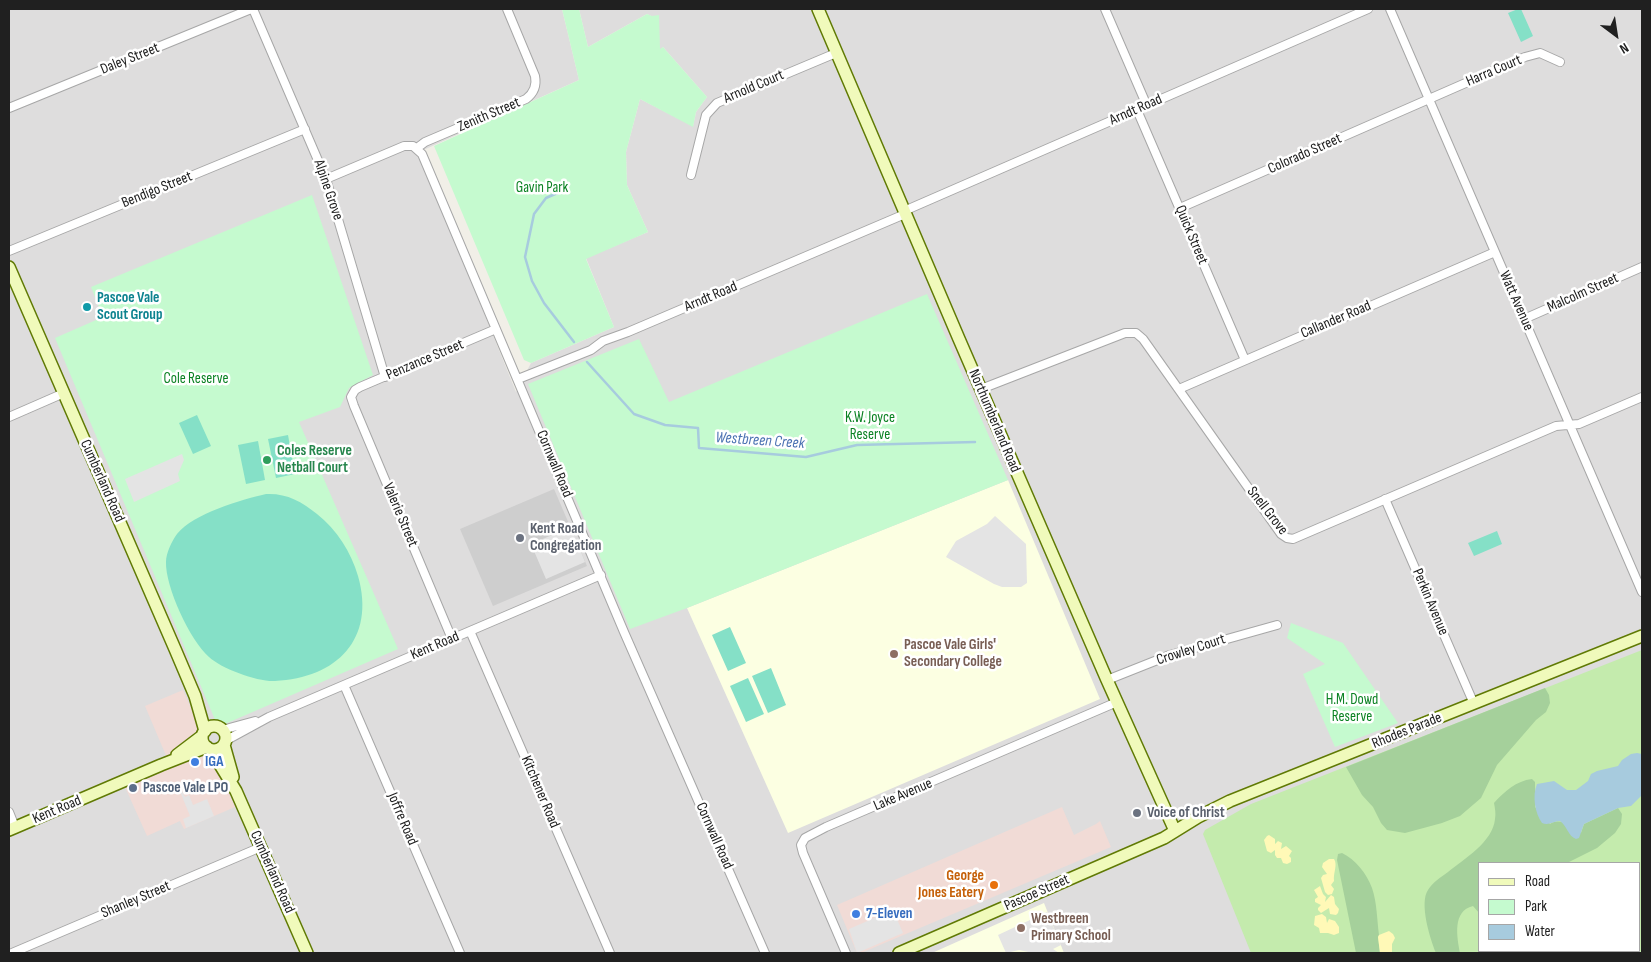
<!DOCTYPE html>
<html>
<head>
<meta charset="utf-8">
<style>
	body { margin:0 }
	#map { position:relative; width:1651px; height:962px; overflow:hidden; background:#f1efe7; font-family:"Sofia Sans Condensed",sans-serif }
	canvas { display:block }
	.frame { position:absolute; inset:0; border:10px solid #202020; pointer-events:none }
	.legend { position:absolute; left:1478px; top:862px; width:162px; height:90px; box-sizing:border-box; background:#fff; border:1px solid #a6a6a6; margin:0; padding:6px 9px; list-style:none; font-size:15px; color:#202020 }
	.legend li { display:flex; align-items:center; gap:10px; height:25px }
	.legend b { width:25px; border:1px solid #a6a6a6 }
	.north { position:absolute; left:1591px; top:10px; width:50px; height:50px; -webkit-text-stroke:4px #fff; paint-order:stroke; rotate:149deg; font-size:14px; font-weight:700; line-height:20px; text-align:center; color:#202020 }
	.north::after { content:''; display:block; margin:auto; width:18px; height:22px; background:#202020; clip-path:polygon(50% 0,100% 100%,50% 72%,0 100%) }
</style>
</head>
<body>
<div id="map">
<canvas width="1651" height="962"></canvas>
<div class="frame"></div>
<ul class="legend">
<li><b style="height:6px;background:#f0fabb"></b>Road</li>
<li><b style="height:14px;background:#c5facf"></b>Park</li>
<li><b style="height:14px;background:#a7cbde"></b>Water</li>
</ul>
<div class="north">N</div>
</div>
<script>
const context = document.querySelector('canvas').getContext('2d');
context.lineJoin = 'round';
function paint(path, color) { context.fillStyle = color; context.fill(path, 'evenodd'); }
function trace(path, color, width, dash) { context.strokeStyle = color; context.lineWidth = width; context.lineCap = dash ? 'butt' : 'round'; context.setLineDash(dash || []); context.stroke(path); }
function label(font, color, halo, rows, align = 'center') {
  context.font = font + ' "Sofia Sans Condensed",sans-serif'; context.lineWidth = 5; context.setLineDash([]); context.textBaseline = 'middle'; context.strokeStyle = halo; context.fillStyle = color; for (const [text, x, y, turn = 0] of rows) {
    context.save(); context.translate(x, y); context.rotate((+turn || 0) * Math.PI / 180); context.textAlign = isNaN(turn) ? turn : align; if (halo) context.strokeText(text, 0, 0); context.fillText(text, 0, 0); context.restore();
  }
}
const residential = new Path2D(`
	M9,9H562L579,80L419,152L516,392L531,363L614,327L586,258L648,232L627,185L626,152L640,99L693,126L696,112L707,97L663,47L660,50L651,16L647,14L588,47L579,9H1642V953H9ZM1480,863H1640V951H1480Z`);
const commercial = new Path2D(`
	M183,690L235,807L184,829L180,821L147,836L125,787L170,765L145,706Z
	M1062,807L1074,835L1096,824L1100,821L1111,847L861,953H857L837,905Z`);
const education = new Path2D(`
	M1008,480L1100,699L788,833L687,608Z
	M1044,903L1064,953H932Z`);
const religious = new Path2D(`
	M554,489L587,566L493,606L460,529Z`);
const grass = new Path2D(`
	M1642,650V953H1251L1203,834L1205,830L1251,804ZM1480,863H1640V951H1480Z`);
const forest = new Path2D(`
	M1545,688L1549,695L1550,703L1546,712L1536,720L1497,765L1481,798L1460,816L1442,823L1405,833L1387,830L1381,823L1373,807L1362,795L1346,767Z
	M1532,779L1535,782V807L1550,824C1561,817 1570,827 1581,833L1584,824L1618,808L1622,814L1621,824L1615,833L1597,848L1567,863H1480V914L1473,906C1452,911 1457,937 1460,953H1436C1430,939 1419,903 1428,890C1432,883 1441,877 1448,872C1464,859 1493,842 1495,819C1496,814 1495,808 1494,803C1505,791 1516,781 1532,779Z
	M1342,853C1355,859 1367,874 1372,888C1377,902 1377,920 1379,935L1378,937L1380,953H1356L1337,860L1338,854Z`);
const sand = new Path2D(`
	M1269,835L1275,839V844L1278,841L1282,843L1281,849L1286,846L1292,851L1289,856L1291,858V862L1287,864L1283,863L1281,858H1277L1275,855V850L1271,853L1267,851L1264,840L1267,836Z
	M1329,859H1334C1338,865 1333,873 1334,881L1331,885L1334,889L1332,894L1328,895L1325,892L1321,878L1323,875L1327,874L1322,867L1323,863Z
	M1320,886L1323,894L1326,897L1325,902L1331,895L1334,897L1335,904L1339,909L1338,913L1336,915L1330,914L1329,908L1321,913L1318,910V908L1321,905L1315,902V899L1318,897L1314,890Z
	M1322,914L1326,917L1327,923L1329,919L1335,921L1339,927V933L1334,935L1328,933H1320L1319,928L1314,925L1315,916Z
	M1389,931L1393,934L1395,938L1392,944V953H1380L1378,937L1379,935Z`);
const park = new Path2D(`
	M562,9H579L588,47L647,14L652,16L659,15L660,49L663,47L707,97L696,112L693,127L640,99L626,152L627,185L648,232L586,259L614,327L531,363L524,360L434,146L579,80Z
	M312,195L373,375L349,388L340,407L299,422L398,649L218,727L55,338L103,317L91,287Z
	M927,294L1008,480L687,608L630,629L528,384L639,339L669,402Z
	M1291,623L1343,643L1398,723L1335,747L1303,674L1325,664L1287,638Z`);
const pitch = new Path2D(`
	M1518,9H1521L1533,36L1521,42L1508,13Z
	M197,415L211,446L193,454L179,423Z
	M288,435L295,474L276,478L268,439Z
	M258,441L265,480L246,484L238,445Z
	M266,494C286,493 301,501 317,514C337,530 351,552 358,576C376,639 337,678 275,681C258,682 222,669 209,657C190,641 165,586 166,562C166,553 172,541 177,534C194,513 241,500 266,494Z
	M1497,531L1502,544L1474,556L1468,543Z
	M730,627L746,663L728,671L712,635Z
	M771,668L786,705L768,713L752,676Z
	M748,678L764,714L746,722L730,686Z`);
const parking = new Path2D(`
	M182,454L184,460L178,474L180,481L134,502L125,479Z
	M995,516L1026,544L1027,583L1021,587H1002L994,584L946,557L956,541L987,524Z
	M571,527L585,562L546,579L531,544Z
	M179,789H181L185,797L189,795L193,805L207,799L214,816L186,828L183,819L190,816Z
	M893,910L903,933L857,953L849,929Z
	M1047,912L1061,945L1053,949L1059,953H1033L1019,950L1006,953L998,935Z`);
const water = new Path2D(`
	M1637,753L1642,754V795L1631,806L1618,808L1584,824L1579,838L1576,839C1568,836 1567,826 1560,821C1553,821 1549,826 1542,823C1535,813 1532,796 1537,784L1554,781L1567,790H1576L1588,781L1591,774L1597,771L1618,766L1622,760L1631,754Z`);
const stream = new Path2D(`
	M562,191L546,198L534,214L525,257L532,281L544,303L574,342
	M587,362L634,414L665,425L698,428L699,448L806,457L857,445L975,442`);
const street = new Path2D(`
	M253,9L326,179L385,377
	M1105,9L1147,106
	M1390,9L1642,592
	M9,108L251,9
	M1137,110L1245,360
	M417,148L425,142L526,99C534,93 537,86 535,76L507,9
	M691,175L706,115L717,103L836,53
	M326,179L404,146H413L422,154L624,632L765,953
	M1180,208L1525,57L1540,53L1560,62
	M904,211L1368,9
	M9,251L305,129
	M1524,319L1642,267
	M518,379L591,350L603,341L628,332L905,214
	M981,389L1125,333H1136L1143,339L1281,534L1287,538L1293,539L1556,426L1579,424L1642,397
	M1179,389L1495,252
	M9,417L64,393
	M1385,499L1474,704
	M470,631L610,953
	M452,639L354,406L351,397L355,390L360,387L496,329
	M1107,680L1170,655L1277,625
	M344,685L460,953
	M222,730L255,721
	M225,741L269,717L601,575
	M9,812L15,827
	M12,953L261,847
	M846,953L803,853L801,845L805,838L826,827L1117,702`);
const secondary = new Path2D(`
	M818,9L959,339L1107,680L1175,831
	M9,267L175,649L195,696L205,731
	M202 738a12 12 0 1 1 24 0a12 12 0 1 1-24 0Z
	M224,745L233,777
	M211,750L236,791L307,953
	M177,755L202,736
	M9,830L161,765L207,747
	M899,953L1164,838L1198,817L1230,801L1642,636`);
const markers = [
	[87,307,5,"#0f9aa8"],
	[267,460,5,"#2e9e5b"],
	[520,538,5,"#6b7280"],
	[894,654,5,"#8d6e63"],
	[195,762,5,"#3f7fe0"],
	[133,788,5,"#5c6f8a"],
	[1137,813,5,"#6b7280"],
	[994,885,5,"#e8710a"],
	[856,914,5,"#3f7fe0"],
	[1021,928,5,"#8d6e63"]
];
const streetNames = [
	["Daley Street",130,59,-22],
	["Harra Court",1494,71,-23],
	["Arnold Court",754,87,-23],
	["Arndt Road",1136,110,-24],
	["Zenith Street",489,115,-23],
	["Colorado Street",1305,154,-24],
	["Bendigo Street",157,190,-22],
	["Alpine Grove",328,190,71],
	["Quick Street",1191,235,67],
	["Malcolm Street",1583,293,-24],
	["Arndt Road",711,297,-23],
	["Watt Avenue",1516,301,66],
	["Callander Road",1336,320,-23],
	["Penzance Street",425,360,-23],
	["Northumberland Road",994,421,67],
	["Cornwall Road",554,464,67],
	["Cumberland Road",102,481,66],
	["Snell Grove",1267,511,52],
	["Valerie Street",400,515,67],
	["Perkin Avenue",1430,602,67],
	["Kent Road",435,646,-23],
	["Crowley Court",1191,650,-18],
	["Rhodes Parade",1407,731,-22],
	["Kitchener Road",540,792,67],
	["Lake Avenue",903,795,-23],
	["Kent Road",57,810,-23],
	["Joffre Road",402,819,67],
	["Cornwall Road",714,836,66],
	["Cumberland Road",272,872,66],
	["Pascoe Street",1037,893,-24],
	["Shanley Street",136,900,-23]
];
const parkNames = [
	["Gavin Park",542,188],
	["Cole Reserve",196,379],
	["K.W. Joyce",870,418],
	["Reserve",870,435],
	["H.M. Dowd",1352,700],
	["Reserve",1352,717]
];
const cultureNames = [
	["Pascoe Vale",97,298],
	["Scout Group",97,315]
];
const leisureNames = [
	["Coles Reserve",277,451],
	["Netball Court",277,468]
];
const worshipNames = [
	["Kent Road",530,529],
	["Congregation",530,546],
	["Voice of Christ",1147,813]
];
const educationNames = [
	["Pascoe Vale Girls'",904,645],
	["Secondary College",904,662],
	["Westbreen",1031,919],
	["Primary School",1031,936]
];
const shopNames = [
	["IGA",205,762],
	["7-Eleven",866,914]
];
const serviceNames = [
	["Pascoe Vale LPO",143,788]
];
const foodNames = [
	["George",984,876],
	["Jones Eatery",984,893]
];
const waterNames = [
	["Westbreen Creek",760,441,4]
];
paint(residential, '#dedddd');
paint(commercial, '#f1dbd6');
paint(education, '#fcffe2');
paint(religious, '#cecece');
paint(grass, '#c4ebad');
paint(forest, '#a5d09b');
paint(sand, '#fff9b7');
paint(park, '#c5facf');
paint(pitch, '#85e0c7');
paint(parking, '#e4e4e4');
paint(water, '#a7cbde');
trace(stream, '#a7cbde', 2.5);
trace(street, '#a7a7a7', 10);
trace(secondary, '#607a04', 14);
trace(street, '#fff', 8);
trace(secondary, '#f0fabb', 11);
for (const [x, y, r, color] of markers) { const dot = new Path2D(); dot.arc(x, y, r, 0, 2 * Math.PI); context.fillStyle = color; context.fill(dot); trace(dot, '#fff', 2); }
label('15px', '#202020', '#fff', streetNames);
label('15px', '#0b8223', '#fff', parkNames);
label('bold 15px', '#0d838f', '#fff', cultureNames, 'left');
label('bold 15px', '#27864d', '#fff', leisureNames, 'left');
label('bold 15px', '#5b616d', '#fff', worshipNames, 'left');
label('bold 15px', '#785e54', '#fff', educationNames, 'left');
label('bold 15px', '#366cbe', '#fff', shopNames, 'left');
label('bold 15px', '#4e5e75', '#fff', serviceNames, 'left');
label('bold 15px', '#c56008', '#fff', foodNames, 'right');
label('italic 16px', '#4b72b2', '#fff', waterNames);
</script>
</body>
</html>
